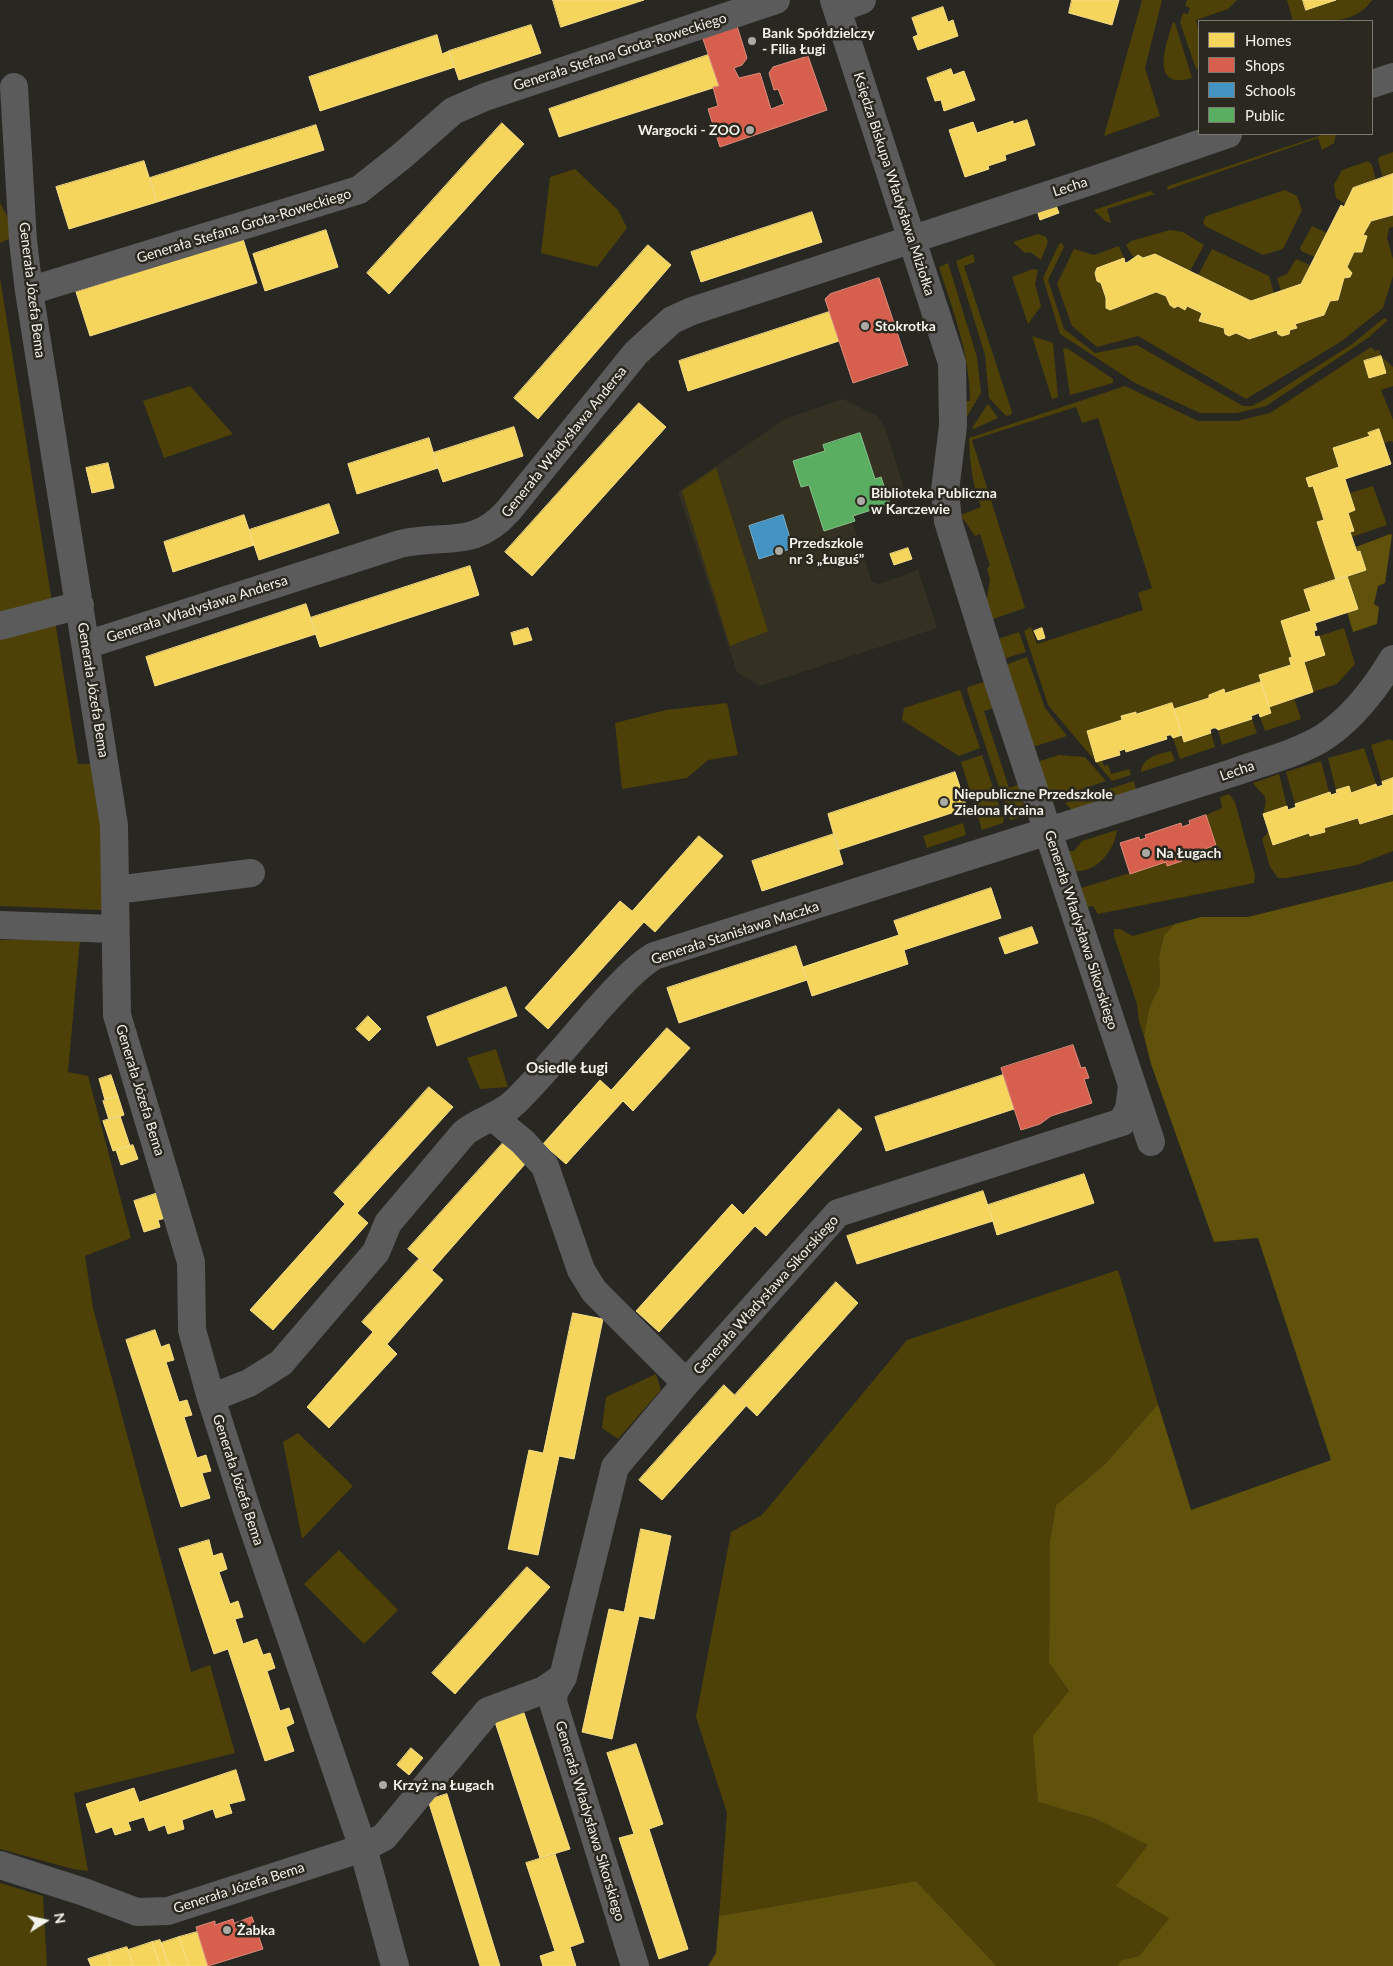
<!DOCTYPE html>
<html>
<head>
<meta charset="utf-8">
<style>
	body { margin:0 }
	#map { position:relative; width:1393px; height:1966px; overflow:hidden; background:#282722; font-family:Lato,sans-serif }
	canvas { display:block }
	.legend { position:absolute; left:1198px; top:20px; width:175px; height:115px; box-sizing:border-box; background:#2b291f; border:1px solid #7b7970; margin:0; padding:6px 9px; list-style:none; font-size:15px; color:#f2f1ea }
	.legend li { display:flex; align-items:center; gap:10px; height:25px }
	.legend b { width:25px; border:1px solid #7b7970 }
	.north { position:absolute; left:20px; top:1896px; width:50px; height:50px; -webkit-text-stroke:4px #2b291f; paint-order:stroke; rotate:80deg; font-size:14px; font-weight:700; line-height:20px; text-align:center; color:#f2f1ea }
	.north::after { content:''; display:block; margin:auto; width:18px; height:22px; background:#f2f1ea; clip-path:polygon(50% 0,100% 100%,50% 72%,0 100%) }
</style>
</head>
<body>
<div id="map">
<canvas width="1393" height="1966"></canvas>
<ul class="legend">
<li><b style="height:14px;background:#f6d55c"></b>Homes</li>
<li><b style="height:14px;background:#d6604d"></b>Shops</li>
<li><b style="height:14px;background:#4393c3"></b>Schools</li>
<li><b style="height:14px;background:#5aae61"></b>Public</li>
</ul>
<div class="north">N</div>
</div>
<script>
const context = document.querySelector('canvas').getContext('2d');
context.lineJoin = 'round';
function paint(path, color) { context.fillStyle = color; context.fill(path, 'evenodd'); }
function trace(path, color, width, dash) { context.strokeStyle = color; context.lineWidth = width; context.lineCap = dash ? 'butt' : 'round'; context.setLineDash(dash || []); context.stroke(path); }
function label(font, color, halo, rows, align = 'center') {
  context.font = font + ' Lato,sans-serif'; context.lineWidth = 5; context.setLineDash([]); context.textBaseline = 'middle'; context.strokeStyle = halo; context.fillStyle = color; for (const [text, x, y, turn = 0] of rows) {
    context.save(); context.translate(x, y); context.rotate((+turn || 0) * Math.PI / 180); context.textAlign = isNaN(turn) ? turn : align; if (halo) context.strokeText(text, 0, 0); context.fillText(text, 0, 0); context.restore();
  }
}
const built = new Path2D(`
	M843,399L878,417L886,430L907,498L890,504L881,478L875,479L860,433L824,445L825,451L793,461L801,487L809,485L824,531L852,522L872,582L879,584L918,570L937,628L760,686L737,672L678,492L785,419Z`);
const green = new Path2D(`
	M1142,0H1162L1145,68L1160,116L1104,136Z
	M1187,0H1237L1228,9L1196,20L1199,33V68L1196,69L1180,22L1183,13L1188,14L1190,8L1185,6Z
	M1287,0H1303L1306,10L1336,0H1372C1355,26 1321,21 1293,21Z
	M1173,22L1175,23L1192,78C1149,91 1166,44 1173,22Z
	M1325,134H1336L1334,143L1322,150L1318,138L1167,190L1168,186Z
	M1393,152V174L1383,178L1378,160L1379,157Z
	M1368,161L1372,165L1376,180L1353,188L1345,204L1336,198L1334,185L1342,170Z
	M575,169L618,210L627,228L597,267L541,253L550,177Z
	M1285,190L1297,196L1302,210L1283,249L1263,255L1205,226L1203,222L1206,216Z
	M1150,191L1155,194L1107,209L1111,223L1105,221L1094,210Z
	M0,203L11,223L15,236L0,243Z
	M1393,215V227L1389,228L1387,238L1393,259V276L1383,308L1342,341L1246,399L1138,336L1097,347L1072,326L1057,284L1074,249L1094,255L1119,246L1124,258L1097,268L1095,273L1097,280L1101,283L1106,298V308L1110,310L1156,292L1166,296L1170,305L1173,308L1178,306L1185,309L1187,306L1202,313L1199,321L1224,328L1225,334L1229,336L1236,333L1250,339L1277,330L1278,334L1282,336L1297,328L1295,324L1324,315L1330,301L1338,300L1344,278L1350,277L1352,273L1347,267L1354,252H1362L1366,237L1363,235L1371,221Z
	M1312,226L1327,233L1315,257L1301,251L1300,248Z
	M1170,230L1183,232L1204,245L1190,271L1155,254L1143,258L1138,255L1133,257L1126,245L1131,241Z
	M1038,234L1046,237L1048,242L1041,260L1030,252L1025,253L1013,242Z
	M1062,243L1064,247L1048,280L1064,329L1095,353L1137,345L1243,406H1252L1262,401L1351,345L1384,318L1388,320L1368,338L1266,406L1237,413H1200L1135,383L1060,334L1043,278L1059,244Z
	M1212,249L1269,276L1274,293L1251,301L1198,275Z
	M973,254L975,262L964,266L1012,412L1011,415L1006,416L989,398L985,355L956,261Z
	M1296,259L1310,265L1301,284L1281,291L1277,278L1287,274Z
	M948,263L977,357L981,393L960,428L961,401H970C970,354 953,311 939,267Z
	M1033,269L1038,270L1035,284L1041,306L1028,324L1012,277Z
	M0,278L78,764H96L106,833L102,910L0,906Z
	M1032,336L1053,343L1058,397L1052,399Z
	M1371,347L1375,351L1379,350L1381,356L1393,367V386L1381,390L1393,420V443L1392,441L1384,443L1379,430L1369,433L1370,436L1339,467L1306,478L1309,487L1313,486L1324,520L1318,522L1336,580L1304,590L1311,611L1281,621L1292,657L1289,658L1291,665L1261,682L1225,693L1224,690L1209,695V698L1174,709L1136,714L1135,712L1121,716L1122,720L1087,731L1096,761L1102,760L1104,766L1108,765L1111,774L1129,769L1131,775L1112,781L1048,705L1024,631L1031,627L1037,644L1143,610L1138,593L1152,588L1098,418L1082,423L1076,407L972,440L1025,608L990,620L986,604L990,580L987,568L990,566L980,534L975,536L964,520L958,516L981,507C972,484 970,462 969,438L1125,386L1198,421H1237L1270,413Z
	M1067,348L1113,379V383L1070,395L1063,349Z
	M190,386L233,434L164,458L143,401Z
	M987,405H989L998,418L974,429L972,428Z
	M716,468L768,631L730,646L682,491Z
	M1373,486L1387,525L1352,537L1350,532L1354,530L1348,513L1355,510L1350,493Z
	M1344,628L1355,664L1337,684L1313,692L1304,662L1325,655L1319,636Z
	M1019,632L1026,652L1003,659L997,642L1001,638Z
	M1027,657L1045,708L1067,736L1036,746L1033,745L1005,665Z
	M990,680L999,706L984,711L1009,788L1018,785L1025,810L1018,818L1010,820L967,690L968,687Z
	M960,690L980,748L959,756L902,720L904,708Z
	M1294,698L1301,719L1265,731L1260,717L1271,713L1269,707Z
	M727,703L738,755L708,760L687,778L622,789L615,723L666,710Z
	M1252,719L1257,733L1222,745L1218,730Z
	M1211,733L1215,747L1180,759L1173,738L1182,735L1184,742Z
	M1390,739L1393,741V778L1382,782L1371,745Z
	M1364,748L1376,784L1351,793L1349,786L1336,790L1328,758Z
	M1171,751L1175,761L1141,772C1142,757 1159,754 1171,751Z
	M982,755L1004,820L1003,823L982,830L961,762Z
	M1059,755L1085,757L1106,781L1059,797L1056,796L1054,790L1048,792L1039,765L1040,761Z
	M1321,761L1329,792L1295,804L1286,772Z
	M1279,774L1287,806L1263,814C1270,793 1262,796 1253,783Z
	M1134,781L1136,790L1072,810L1065,803Z
	M1229,794L1235,802L1255,875L1254,883L1098,914L1093,906L1087,907L1081,888L1166,862L1167,866L1182,861L1181,857L1216,845L1206,815L1222,808L1220,797Z
	M1393,814V851L1357,865L1286,878H1278L1270,867L1262,839L1269,831L1273,844L1309,833L1310,836L1325,832L1324,828L1358,818L1361,824Z
	M963,823L966,835L927,848L923,836Z
	M1117,830C1114,851 1097,873 1074,871L1068,851H1074L1082,841Z
	M1175,924L1164,935L1159,956L1160,985L1149,1008L1144,1036L1139,1022L1137,1004L1114,936V929H1120L1133,936Z
	M80,939L68,1072L88,1076L131,1238L85,1256L93,1308L191,1672L210,1665L235,1753L74,1793L88,1871L73,1869L0,1849V940Z
	M496,1049L508,1087L480,1089L467,1058Z
	M1118,1270L1158,1404L1104,1465L1056,1505L1050,1540L1049,1663L1069,1691L1038,1802L1096,1819L1149,1845L1169,1918L1139,1956L1122,1960L1117,1966H997L916,1881L719,1916L727,1813L696,1717L731,1532L762,1515L907,1340Z
	M656,1374L661,1390L618,1439L602,1428L606,1397Z
	M298,1433L353,1486L302,1539L283,1442Z
	M339,1550L398,1610L364,1644L304,1584Z
	M0,1883L43,1896L47,1966H0Z`);
const forest = new Path2D(`
	M1390,534L1392,535L1385,583L1378,586L1374,604L1379,607L1377,624L1353,632L1347,612V576L1366,570L1361,551L1357,552L1356,547Z
	M1393,881V1966H1117L1122,1960L1139,1956L1169,1918L1116,1886L1148,1845L1096,1819L1038,1802L1033,1736L1069,1691L1049,1663L1050,1540L1056,1505L1104,1465L1158,1404L1191,1510L1331,1460L1258,1238L1214,1242L1151,1064L1144,1036L1149,1008L1160,985L1159,956L1164,935L1175,924L1201,917H1248Z
	M916,1881L997,1966H708L716,1953L719,1916Z`);
const homes = new Path2D(`
	M553,0H644L561,27Z
	M1072,0H1119L1112,25L1069,13Z
	M1303,0H1336L1306,10Z
	M943,7L948,22L953,20L958,36L918,50L913,37L918,35L912,18Z
	M531,25L541,53L459,80L449,51Z
	M437,35L442,54L449,51L455,67L320,111L309,77Z
	M708,55L719,86L559,137L549,109Z
	M951,69L953,75L964,71L975,100L944,111L941,100L935,101L927,78Z
	M1027,120L1035,145L1005,155L1006,160L988,166L989,169L965,177L949,130L973,122L977,133L1013,121V124Z
	M502,123L524,144L389,294L367,273Z
	M316,125L324,150L157,202L150,178Z
	M144,161L157,202L69,229L56,187Z
	M1393,174V215L1371,221L1363,235L1367,236L1362,252H1354L1347,267L1352,273L1350,277L1344,278L1338,300L1330,301L1324,315L1295,324L1297,328L1290,330L1289,334L1282,336L1278,334L1277,330L1249,339L1236,333L1229,336L1225,334L1224,328L1199,321L1202,313L1187,306L1185,310L1178,306L1174,308L1170,305L1166,296L1156,292L1110,310L1106,308V298L1101,283L1097,281L1095,273L1097,268L1124,258L1125,263L1128,262L1138,255L1143,258L1155,254L1251,301L1301,284L1341,205L1344,207L1353,188Z
	M1055,203L1059,213L1040,220L1037,210Z
	M812,212L822,242L701,282L691,252Z
	M326,230L338,267L265,291L253,254Z
	M243,239L257,283L90,336L76,292Z
	M648,245L671,265L538,419L514,398Z
	M829,312L839,341L688,391L679,361Z
	M1381,356L1386,373L1369,378L1364,361Z
	M639,403L666,427L532,576L505,552Z
	M514,427L523,456L443,482L433,453Z
	M1379,429L1391,464L1345,479L1355,510L1348,513L1354,531L1350,532L1357,552L1360,551L1366,570L1336,580L1317,522L1324,520L1313,486L1309,487L1306,478L1339,467L1333,448L1370,436L1368,433Z
	M429,438L438,468L357,494L348,464Z
	M108,463L114,488L92,493L86,468Z
	M329,504L339,533L259,560L249,530Z
	M244,515L254,545L173,572L164,542Z
	M908,548L912,559L894,565L890,554Z
	M470,566L479,595L320,647L310,618Z
	M1347,576L1358,609L1315,623L1317,630L1314,631L1315,637L1319,636L1325,655L1304,662L1313,692L1269,707L1259,675L1291,665L1289,658L1292,657L1281,621L1311,611L1304,590Z
	M306,604L316,634L155,686L146,657Z
	M528,628L532,640L514,645L511,633Z
	M1042,628L1045,638L1038,640L1034,631Z
	M1261,682L1271,713L1260,717L1259,713L1251,716L1252,719L1218,730L1216,728H1213L1210,730L1211,733L1184,742L1174,709L1209,698V695L1224,689L1225,693Z
	M1172,703L1182,735L1173,738L1171,735H1169L1166,736L1167,739L1126,752L1125,749L1119,751L1120,755L1096,762L1087,731L1122,720L1121,716L1136,712V714Z
	M955,772L967,808L838,850L828,814Z
	M1393,778V814L1360,824L1358,818L1324,828L1325,832L1310,836L1309,833L1273,845L1263,814L1287,806L1288,810L1296,807L1295,804L1330,792L1331,795L1337,793L1336,790L1349,786L1351,793L1376,784L1377,787L1383,785L1382,782Z
	M834,834L843,864L762,891L752,861Z
	M699,836L723,856L655,932L644,922L548,1029L525,1008L620,901L632,911Z
	M991,888L1001,918L904,950L908,964L812,996L803,967L899,935L894,921Z
	M1032,927L1038,943L1005,954L999,938Z
	M796,946L807,980L679,1023L667,988Z
	M506,987L517,1016L437,1046L427,1017Z
	M368,1016L381,1029L369,1041L356,1029Z
	M667,1028L690,1048L633,1111L623,1101L566,1164L543,1144L600,1080L611,1090Z
	M111,1075L118,1096L105,1100L99,1079Z
	M1003,1075L1014,1109L886,1151L875,1117Z
	M429,1087L453,1107L357,1213L368,1223L273,1330L250,1310L345,1204L334,1193Z
	M118,1096L124,1115L109,1120L103,1101Z
	M839,1109L862,1129L766,1236L755,1226L659,1332L636,1311L732,1204L743,1215Z
	M120,1116L130,1146L113,1151L103,1121Z
	M503,1143L526,1163L432,1270L408,1249Z
	M133,1145L138,1159L121,1165L116,1150Z
	M1084,1174L1094,1203L997,1235L988,1205Z
	M983,1191L993,1221L857,1264L847,1236Z
	M158,1193L166,1218L158,1220L160,1227L144,1232L134,1201Z
	M419,1259L443,1280L387,1344L397,1354L329,1428L307,1407L373,1332L362,1322Z
	M836,1282L858,1303L757,1416L735,1395Z
	M573,1313L603,1319L574,1459L559,1456L538,1555L508,1549L529,1450L543,1453Z
	M155,1330L161,1347L169,1344L174,1360L166,1362L179,1402L187,1400L192,1415L184,1417L197,1458L206,1455L211,1471L202,1473L210,1498L181,1507L126,1340Z
	M724,1385L746,1406L662,1500L639,1480Z
	M641,1529L671,1536L654,1619L639,1616L612,1739L582,1732L609,1609L624,1612Z
	M209,1540L213,1556L222,1553L227,1569L219,1572L230,1604L238,1601L243,1617L235,1619L243,1644L257,1639L263,1655L270,1653L275,1668L267,1671L280,1711L289,1708L294,1723L286,1727L294,1751L265,1761L228,1649L214,1654L179,1549Z
	M527,1567L550,1587L455,1694L432,1673Z
	M524,1713L570,1849L540,1858L495,1722Z
	M636,1744L663,1824L649,1829L688,1949L659,1959L619,1838L634,1834L607,1753Z
	M411,1748L423,1758L409,1775L397,1765Z
	M236,1770L245,1800L229,1804L232,1813L216,1818L213,1809L182,1820L184,1829L168,1834L165,1825L149,1831L144,1817L128,1822L131,1830L115,1835L112,1827L96,1833L86,1804L134,1788L139,1802Z
	M447,1794L500,1966H480L428,1800Z
	M555,1854L584,1942L570,1947L576,1966H543L540,1956L555,1951L526,1863Z
	M197,1932L208,1966H189L179,1937Z
	M179,1937L189,1966H169L161,1943Z
	M160,1940L161,1943L169,1966H160L152,1942Z
	M152,1942L160,1966H133L128,1950Z
	M127,1947L133,1966H111L107,1953Z
	M107,1953L111,1966H91L88,1959Z`);
const shops = new Path2D(`
	M737,26L747,58L742,65L734,68L739,78L760,73L771,109L784,104L778,89L774,90L769,73L773,67L808,56L827,110L720,147L708,109L718,106L713,87L719,86L702,36Z
	M879,278L908,365L853,383L825,299L830,294Z
	M1206,815L1216,845L1181,857L1182,861L1167,866L1166,862L1130,874L1120,843L1139,837L1140,840L1146,838L1145,835L1181,823L1182,827L1190,824L1189,821Z
	M1073,1045L1081,1068L1085,1067L1089,1078L1084,1079L1092,1103L1051,1116L1040,1124L1021,1130L1001,1068Z
	M252,1917L263,1949L208,1966L196,1927L215,1921V1925L233,1919L234,1923Z`);
const schools = new Path2D(`
	M783,515L793,548L759,559L749,526Z`);
const public = new Path2D(`
	M860,433L875,479L881,477L890,504L853,516L855,521L852,522L824,531L809,485L801,487L793,461L825,451L823,445Z`);
const minor = new Path2D(`
	M834,0L952,363L953,426L945,490L948,521L996,675L1151,1142
	M837,9L862,0
	M1372,84L1393,77
	M14,87L23,241L29,291L114,825L117,1015L191,1262L192,1330L211,1398L247,1510L363,1848L395,1966
	M29,291L359,190L403,155L453,111L485,97L776,0
	M0,626L80,605
	M86,645L400,544C446,533 473,550 508,511L636,353L672,320L692,311L1091,181L1228,134
	M116,890L251,873
	M0,925L115,929
	M494,1118L523,1142L545,1166L581,1270L594,1291L686,1383
	M211,1398L249,1383L281,1363L376,1252L388,1223L464,1133C479,1120 500,1117 516,1101C545,1072 571,1040 598,1009C615,991 632,970 654,956L1235,772C1263,762 1295,754 1321,739C1351,720 1375,689 1393,659
	M0,1865L84,1892L137,1912L168,1911L363,1848L384,1837L488,1711L544,1690L563,1677
	M635,1966L553,1702L554,1692L563,1677L615,1467L686,1383L838,1213L1122,1122L1129,1109L1132,1086`);
const markers = [
	[752,41,5,"#abaaa4"],
	[750,130,5,"#abaaa4"],
	[865,326,5,"#abaaa4"],
	[861,501,5,"#abaaa4"],
	[779,551,5,"#abaaa4"],
	[944,802,5,"#abaaa4"],
	[1146,853,5,"#abaaa4"],
	[383,1785,5,"#abaaa4"],
	[227,1930,5,"#abaaa4"]
];
const poiNames = [
	["Bank Spółdzielczy",762,33],
	["- Filia Ługi",762,49],
	["Wargocki - ZOO",740,130,"right"],
	["Stokrotka",875,326],
	["Biblioteka Publiczna",871,493],
	["w Karczewie",871,509],
	["Przedszkole",789,543],
	["nr 3 „Ługuś”",789,559],
	["Niepubliczne Przedszkole",954,794],
	["Zielona Kraina",954,810],
	["Na Ługach",1156,853],
	["Krzyż na Ługach",393,1785],
	["Żabka",237,1930]
];
const streetNames = [
	["Generała Stefana Grota-Roweckiego",620,52,-18],
	["Księdza Biskupa Władysława Miziołka",894,184,72],
	["Lecha",1070,187,-18],
	["Generała Stefana Grota-Roweckiego",244,226,-17],
	["Generała Józefa Bema",32,290,83],
	["Generała Władysława Andersa",564,442,-51],
	["Generała Władysława Andersa",197,609,-18],
	["Generała Józefa Bema",93,690,81],
	["Lecha",1237,771,-19],
	["Generała Władysława Sikorskiego",1081,930,72],
	["Generała Stanisława Maczka",735,933,-18],
	["Generała Józefa Bema",140,1090,73],
	["Generała Władysława Sikorskiego",766,1295,-48],
	["Generała Józefa Bema",238,1480,72],
	["Generała Władysława Sikorskiego",590,1821,73],
	["Generała Józefa Bema",239,1888,-18]
];
const neighbourhoodNames = [
	["Osiedle Ługi",567,1068]
];
paint(built, '#353122');
paint(green, '#4d4107');
paint(forest, '#60510b');
paint(homes, '#f6d55c');
trace(homes, '#f5dd87', 1);
paint(shops, '#d6604d');
trace(shops, '#de8c7c', 1);
paint(schools, '#4393c3');
trace(schools, '#78afcf', 1);
paint(public, '#5aae61');
trace(public, '#88c28a', 1);
trace(minor, '#5b5b5c', 28);
for (const [x, y, r, color] of markers) { const dot = new Path2D(); dot.arc(x, y, r, 0, 2 * Math.PI); context.fillStyle = color; context.fill(dot); trace(dot, '#2b291f', 2); }
label('bold 14px', '#f2f1ea', '#2b291f', poiNames, 'left');
label('14px', '#f2f1ea', '#2b291f', streetNames);
label('bold 15px', '#f2f1ea', '#2b291f', neighbourhoodNames);
</script>
</body>
</html>
